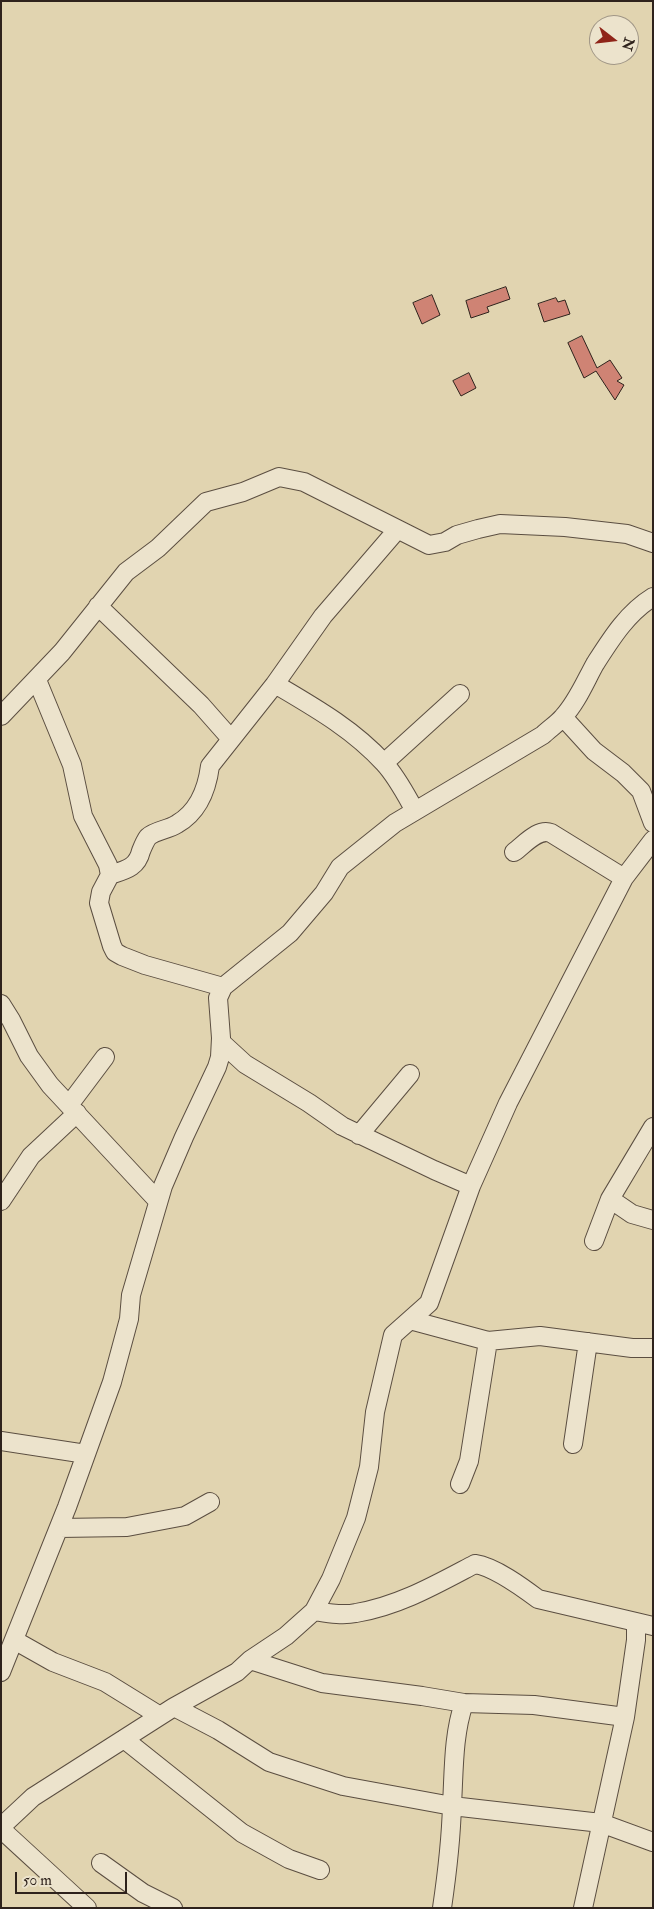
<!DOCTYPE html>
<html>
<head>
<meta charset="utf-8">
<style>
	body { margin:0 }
	#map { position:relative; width:654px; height:1909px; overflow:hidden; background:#e1d4b0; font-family:"IM FELL Double Pica",serif }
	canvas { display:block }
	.frame { position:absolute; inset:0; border:2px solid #2e221c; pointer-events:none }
	.north { position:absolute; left:589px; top:15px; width:50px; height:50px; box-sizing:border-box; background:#ece3cc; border:1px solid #a09686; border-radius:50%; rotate:106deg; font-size:14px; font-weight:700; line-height:20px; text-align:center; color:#2e221c }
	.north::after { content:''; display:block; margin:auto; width:18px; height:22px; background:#8f2418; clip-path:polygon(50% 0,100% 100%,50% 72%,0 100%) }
	.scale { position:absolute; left:15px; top:1872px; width:112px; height:22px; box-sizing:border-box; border:2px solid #2e221c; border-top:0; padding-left:6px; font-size:15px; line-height:18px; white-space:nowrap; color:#2e221c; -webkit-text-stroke:4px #ece3cc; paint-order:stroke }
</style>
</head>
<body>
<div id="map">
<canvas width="654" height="1909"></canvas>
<div class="frame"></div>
<div class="north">N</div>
<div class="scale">50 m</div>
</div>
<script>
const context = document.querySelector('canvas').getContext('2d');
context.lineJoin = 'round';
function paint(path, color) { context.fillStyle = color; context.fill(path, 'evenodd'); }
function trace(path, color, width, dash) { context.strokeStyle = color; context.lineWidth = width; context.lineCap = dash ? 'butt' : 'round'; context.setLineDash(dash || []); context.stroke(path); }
const building = new Path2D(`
	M506,287L510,299L487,307L489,312L471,318L466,301Z
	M432,295L440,315L422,324L413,303Z
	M556,298L558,302L565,300L570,314L544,322L538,304Z
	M582,336L597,368L610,360L622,378L617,381L624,385L615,400L596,371L584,378L568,343Z
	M469,373L476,388L461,396L453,381Z`);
const minor = new Path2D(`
	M98,606L201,705L231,739
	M37,680L72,765L83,816L108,865L110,875L101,892L99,903L112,946L115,952L122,956L145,965L223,987
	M275,684L323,616L397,530
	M1,716L62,652L126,572L158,548L206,502L243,492L279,477L304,482L429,545L445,542L457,535L478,529L500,524L565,527L627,534L653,543
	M563,717L594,751L623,773L641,791L653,823
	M384,763L460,694
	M514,852C525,844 538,828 551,833L624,878
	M110,875C125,870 137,868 141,851C143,846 145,841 148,837C156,830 168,830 177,824C198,812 207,789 210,766L275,684C314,707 353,729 384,763C397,777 406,795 415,811
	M1,1004L11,1020L29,1056L50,1085L158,1201
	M221,1042L245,1064L309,1103L342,1126L434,1170L471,1186
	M69,1105L105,1057
	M359,1135L410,1074
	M610,1199L632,1214L653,1220
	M1,1201L31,1156L77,1113
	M594,1241L610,1199L653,1127
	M410,1320L488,1341L540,1336L632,1348H653
	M1,1441L86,1454
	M573,1444L588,1342
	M460,1484L469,1461L488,1341
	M59,1528L127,1527L185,1516L210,1502
	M314,1611C327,1613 342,1616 356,1613C399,1606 437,1584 475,1564C495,1567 522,1587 538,1599L636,1622
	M14,1640L53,1662L105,1682L160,1716
	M250,1660L322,1683L422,1696L464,1703L534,1705L625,1717
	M1,1672L67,1507L112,1382L129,1319L131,1295L163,1186L184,1137L217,1067L220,1057L221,1038L218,998L223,987L290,933L324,893L340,867L395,823L543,735C549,729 557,724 563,717C577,702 585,682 595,664C611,639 627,613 653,597
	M174,1707L218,1730L269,1762L343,1786L452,1806L601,1823L653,1842
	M124,1739L242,1833L289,1859L320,1870
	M1,1827L33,1797L174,1707L237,1672L250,1660L286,1636L314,1611L331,1579L356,1518L369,1467L375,1412L393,1335L429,1303L471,1186L508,1103L624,878L653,840
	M1,1829L87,1908
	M101,1863L143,1893L173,1908
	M442,1908C447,1874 451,1840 452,1805C454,1771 453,1735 464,1703
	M583,1908L625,1717L636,1640V1622L653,1626`);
paint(building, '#cf8374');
trace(building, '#2e221c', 1);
trace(minor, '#5b4e41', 20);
trace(minor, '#ece3cc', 18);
</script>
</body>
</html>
